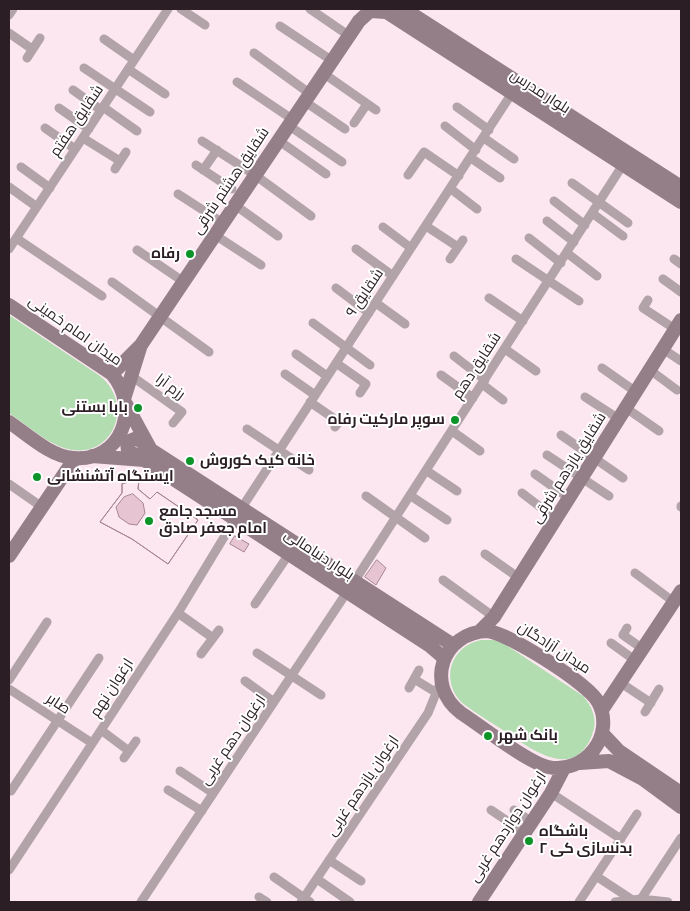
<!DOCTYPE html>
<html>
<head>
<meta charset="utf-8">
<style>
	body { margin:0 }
	#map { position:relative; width:690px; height:911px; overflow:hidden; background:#fce6ef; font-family:Bitter,serif }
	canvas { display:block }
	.frame { position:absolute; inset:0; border:10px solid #2b1e24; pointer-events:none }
</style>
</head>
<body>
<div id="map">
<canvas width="690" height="911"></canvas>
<div class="frame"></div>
</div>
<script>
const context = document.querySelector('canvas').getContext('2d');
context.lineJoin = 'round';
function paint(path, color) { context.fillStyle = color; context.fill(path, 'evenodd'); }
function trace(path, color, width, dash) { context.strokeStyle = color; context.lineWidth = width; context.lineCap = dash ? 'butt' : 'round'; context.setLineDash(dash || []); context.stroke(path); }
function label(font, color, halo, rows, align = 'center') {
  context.font = font + ' Bitter,Cairo,serif'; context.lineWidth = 4; context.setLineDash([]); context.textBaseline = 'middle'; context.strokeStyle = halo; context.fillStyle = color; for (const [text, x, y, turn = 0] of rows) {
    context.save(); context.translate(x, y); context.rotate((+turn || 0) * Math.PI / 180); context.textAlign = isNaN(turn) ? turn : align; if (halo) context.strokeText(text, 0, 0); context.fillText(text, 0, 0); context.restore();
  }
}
const green = new Path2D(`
	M9,315L100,376C135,404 113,460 68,449C47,444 26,424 9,413Z
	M481,640H494L506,645L583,696C593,707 598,721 592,735C574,782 531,749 506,732C491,722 475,713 461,702C440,679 451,646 481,640Z`);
const building = new Path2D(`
	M139,480L138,489L150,499L157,492L198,520L168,564L132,539L100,522L122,493V484ZM133,494L143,503L145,513L137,525L129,524L119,517L116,507L124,497Z
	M139,480L138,489L150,499L157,492L198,520L168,564L132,539L100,522L122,493V484Z
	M235,536L249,544L244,552L230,544Z
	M377,560L386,568L376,585L365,577Z`);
const street = new Path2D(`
	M181,9L205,25
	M310,9L348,35
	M9,15L13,9
	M280,26L331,60
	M9,33L32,49
	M104,39L134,60
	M254,53L309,93
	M27,58L40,38
	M84,68L150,112
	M128,69L165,94
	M323,73L376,110
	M237,82L292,119
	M73,90L101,110
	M304,101L345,129
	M103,107L137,131
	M457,107L489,130
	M59,108L89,129
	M354,123L367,104
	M288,125L342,162
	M445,126L476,150
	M45,128L75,149
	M83,138L120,161
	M484,138L514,159
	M278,140L326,174
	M202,141L255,175L311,216
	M471,158L500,178
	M196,165L232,189
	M21,167L50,188
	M115,169L126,152
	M203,170L217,150
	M408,175L424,152L459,176
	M572,183L628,223
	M9,187L37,207
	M451,189L477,209
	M178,194L223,223
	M554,201L585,225
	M235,205L278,236
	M592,213L623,236
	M547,221L574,242
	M426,226L458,247
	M383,227L411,248
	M215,235L261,265
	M16,238L102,296
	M529,238L561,263
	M9,249L168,9
	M356,249L393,276
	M137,250L184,282
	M567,253L597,276
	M450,259L463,240
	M516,259L579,301
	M674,259L681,264
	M663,279L681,292
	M112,282L209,352
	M336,288L369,313
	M489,298L523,321
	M648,300L643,308L675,329
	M376,303L405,324
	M313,323L370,365
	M505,349L536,371
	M663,349L681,361
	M296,354L327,376
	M454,356L485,380
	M336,363L366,384L360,393
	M602,368L636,392
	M650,370L677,390
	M285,374L315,395
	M130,375L182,412L173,423
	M441,375L473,398
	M482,384L503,400
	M585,397L619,419
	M310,402L339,422L335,427
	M626,408L659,431
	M247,429L309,470
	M452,431L480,451
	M561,435L623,478
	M547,455L609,496
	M427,471L457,491
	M535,474L569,498
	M9,484L42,507
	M522,493L556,519
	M366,496L425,538
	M411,496L447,520
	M681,506V507
	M241,509L512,93
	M485,554L519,578
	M635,573L674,602
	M443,580L494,617
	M354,582L626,160
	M255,604L289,554
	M178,613L213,638
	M627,628L623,635L643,649
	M611,643L636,661
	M257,653L321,695
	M201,654L219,630
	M414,679L437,693
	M9,680L47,622
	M245,681L274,702
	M621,683L651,703
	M409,688L419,670
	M9,689L92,743
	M645,712L659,689
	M101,730L129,751
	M124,758L136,741
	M180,771L213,793
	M168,790L202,811
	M11,791L99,658
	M551,793L621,839
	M491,810L525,833
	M514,810L532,822
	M329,860L361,881
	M9,870L178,613L235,519
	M596,876L631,899
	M274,877L310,902
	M317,879L350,902
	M259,897L267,902
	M641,899L681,838
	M141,902L347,592
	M301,902L428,713L441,681
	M579,902L637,814
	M615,902L641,899L668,902`);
const secondary = new Path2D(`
	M382,9L681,202
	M404,9L681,187
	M9,305L112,374C141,408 121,463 73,458C50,456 28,435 9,422
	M112,374L141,345L359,21L370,11L386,12
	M125,396L140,348
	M126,404L151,450L453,645
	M92,456L144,460L430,646L444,658
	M142,458L128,451L127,442L137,438L148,447
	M9,556L75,458
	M480,631L494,617L681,320
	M488,631C509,634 589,684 598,702C616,735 585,775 548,767C527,762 481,726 461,713C424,685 442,632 488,631Z
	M602,710L681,591
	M602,733L619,751L681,793
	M580,763L609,761L643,779L681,807
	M479,902L551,793L564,768`);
const markers = [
	[190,254,5,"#0d9428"],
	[138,408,5,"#0d9428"],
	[455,420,5,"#0d9428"],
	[190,461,5,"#0d9428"],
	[37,477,5,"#0d9428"],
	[149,521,5,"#0d9428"],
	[488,736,5,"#0d9428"],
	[529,841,5,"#0d9428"]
];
const streetNames = [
	["بلوار مدرس",540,92,33],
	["شقایق هفتم",77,121,-56],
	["شقایق هشتم شرقی",231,181,-56],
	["شقایق ۹",365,293,-56],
	["میدان امام خمینی",75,331,35],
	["شقایق دهم",477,366,-57],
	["رزم آرا",170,387,36],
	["شقایق یازدهم شرقی",569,468,-58],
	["بلوار دنیامالی",319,555,33],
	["میدان آزادگان",554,648,33],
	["ارغوان نهم",112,688,-57],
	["صابر",58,704,33],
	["ارغوان دهم غربی",233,740,-56],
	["ارغوان یازدهم غربی",363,786,-56],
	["ارغوان دوازدهم غربی",508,827,-57]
];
const poiNames = [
	["رفاه",180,254,"right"],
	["بابا بستنی",128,408,"right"],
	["سوپر مارکیت رفاه",445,420,"right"],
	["خانه کیک کوروش",200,461],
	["ایستگاه آتشنشانی",47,477],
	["مسجد جامع",159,512],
	["امام جعفر صادق",159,529],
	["بانک شهر",498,736],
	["باشگاه",539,832],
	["بدنسازی کی ۲",539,849]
];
paint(green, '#b1ddb1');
paint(building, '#e7c4d2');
trace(building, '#a68593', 1);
trace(street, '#b2a3a9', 9);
trace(secondary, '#947f88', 14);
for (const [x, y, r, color] of markers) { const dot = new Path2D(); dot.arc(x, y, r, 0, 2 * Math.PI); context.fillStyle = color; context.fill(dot); trace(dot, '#fff', 2); }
label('15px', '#2b1e24', '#fff', streetNames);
label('bold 15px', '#2b1e24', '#fff', poiNames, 'left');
</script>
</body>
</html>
